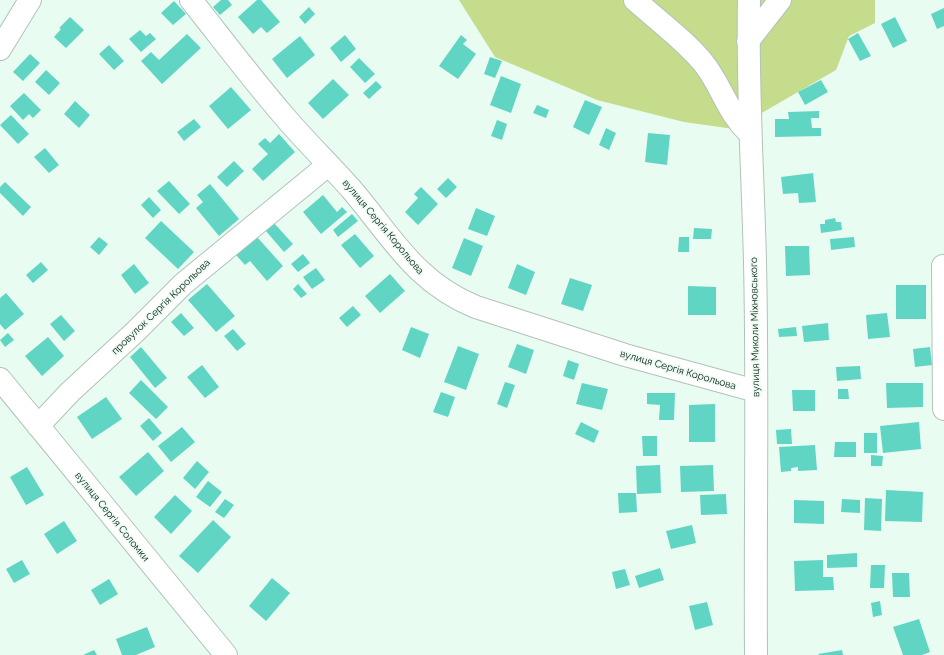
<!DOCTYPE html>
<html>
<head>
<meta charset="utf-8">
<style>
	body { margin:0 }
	canvas { display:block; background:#e9fcf1 }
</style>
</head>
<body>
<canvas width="944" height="655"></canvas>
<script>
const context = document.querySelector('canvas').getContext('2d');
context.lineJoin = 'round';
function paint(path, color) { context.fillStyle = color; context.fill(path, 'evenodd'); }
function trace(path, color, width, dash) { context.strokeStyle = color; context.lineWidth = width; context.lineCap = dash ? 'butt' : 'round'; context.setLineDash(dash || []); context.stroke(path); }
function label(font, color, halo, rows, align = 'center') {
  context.font = font + ' Raleway,sans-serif'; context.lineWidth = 3; context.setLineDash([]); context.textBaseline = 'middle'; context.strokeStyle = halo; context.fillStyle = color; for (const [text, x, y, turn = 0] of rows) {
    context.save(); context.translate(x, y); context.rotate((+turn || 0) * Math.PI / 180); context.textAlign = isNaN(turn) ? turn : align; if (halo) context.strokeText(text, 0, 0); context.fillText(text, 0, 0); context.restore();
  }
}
const green = new Path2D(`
	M459,0H875V23L849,36L836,70L734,129L684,122L597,100L495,57Z`);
const building = new Path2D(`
	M221,0H228L232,5L220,15L213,7Z
	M257,0H261L280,22L267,33L261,27L253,34L238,17Z
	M174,1L186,14L173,25L161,13Z
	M309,7L315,14L305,24L299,17Z
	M944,8V26L937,29L931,14Z
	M70,17L84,30L66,48L54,37L61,29L59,28Z
	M895,17L907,41L893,48L881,24Z
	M140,30L146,36L150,33L156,39L141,52L129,39Z
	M858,33L871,56L860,61L848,39Z
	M187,34L201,48L162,84L141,61L151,52L159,60Z
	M345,35L356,49L341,62L330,48Z
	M461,35L467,40L463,44L476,54L458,79L439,66Z
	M300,36L315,55L287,78L272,59Z
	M109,45L124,61L114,70L99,54Z
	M30,54L40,63L23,81L13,72Z
	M490,57L502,61L495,78L484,74Z
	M359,58L375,74L365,83L350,67Z
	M46,70L60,83L49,95L35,82Z
	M501,76L521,84L511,113L490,105Z
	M333,79L349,95L323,119L308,103Z
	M821,80L828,92L805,105L798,92Z
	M376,81L382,87L369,99L363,93Z
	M231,87L251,110L228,129L209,106Z
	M24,93L41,110L33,118L29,114L23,120L10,106Z
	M585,100L602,107L589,135L573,127Z
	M75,101L90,115L79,128L64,114Z
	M537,105L549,110L546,118L533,113Z
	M819,111V118H811L812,128H821V136L775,137V119H789L788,112Z
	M11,115L29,134L18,144L0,125Z
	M194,119L201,127L184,141L177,132Z
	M497,120L507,124L502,140L491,136Z
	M606,128L616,133L609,150L599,145Z
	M648,133L670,135L667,165L645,162Z
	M279,134L295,152L263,181L252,169L268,154L258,144L265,138L270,143Z
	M45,148L59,165L49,173L34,157Z
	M234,161L244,171L227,187L217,177Z
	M813,173L816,202L799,203L798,193L783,194L781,177Z
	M448,178L457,187L446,198L437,189Z
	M169,181L190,204L179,214L157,191Z
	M5,182L31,207L23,216L0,193V187Z
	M210,184L239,219L219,236L196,208L203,202L197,195Z
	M421,187L438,204L418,225L405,212L418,198L414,194Z
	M323,195L337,212L342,207L347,212L321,234L303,212Z
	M149,197L161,210L153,218L141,205Z
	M476,208L495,216L487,236L468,229Z
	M352,214L358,221L338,237L333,230Z
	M835,218L836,222H841L842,230L821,233L820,224H825V220Z
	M161,221L194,252L178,269L145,238Z
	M274,223L293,244L284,252L265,230Z
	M694,228L712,229L711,239H693Z
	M355,234L374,256L360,268L341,245Z
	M99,237L108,244L99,255L90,247Z
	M257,237L283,266L267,281L250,261L245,265L236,255Z
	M679,237H689V252H678Z
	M854,237L855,247L831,250L830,239Z
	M464,238L483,246L471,276L452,268Z
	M785,246H809L810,275L786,276Z
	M303,254L310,263L298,272L291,264Z
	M41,262L48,270L33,283L26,275Z
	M134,264L149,283L135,294L121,275Z
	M517,264L535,272L526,295L508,288Z
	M316,268L325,280L312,289L303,277Z
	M390,274L405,291L380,313L365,296Z
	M570,278L592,285L583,311L561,304Z
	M207,284L235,316L216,332L188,300Z
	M298,284L307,294L301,298L293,289Z
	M896,285H926V319H896Z
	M688,286L716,287V315H688Z
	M6,293L24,314L5,330L0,324V298Z
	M353,306L361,315L347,327L339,318Z
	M181,313L194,328L184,336L171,322Z
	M887,313L890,337L868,339L866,315Z
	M61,315L75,331L64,341L50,324Z
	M828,323L829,340L804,342L802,326Z
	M411,327L429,334L420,358L402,350Z
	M796,327L797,336L779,337L778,329Z
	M233,329L246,344L237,351L224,336Z
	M8,333L14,340L5,347L0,340Z
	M48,337L64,356L42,376L25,356Z
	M517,344L534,350L526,374L508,367Z
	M458,346L479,354L466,390L444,382Z
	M141,347L167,378L155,388L130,357Z
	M930,347L932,365L915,367L913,349Z
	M568,360L579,364L574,380L563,376Z
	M202,365L219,387L205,398L187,377Z
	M860,366L861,379L837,381L836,367Z
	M141,380L168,407L156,419L129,393Z
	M505,382L515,385L507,408L497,404Z
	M582,383L608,389L602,410L576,404Z
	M886,383H923V407L887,408Z
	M838,389H848L849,399H838Z
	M792,390H815V411H793Z
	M441,392L455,397L448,417L433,412Z
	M647,393H675L674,420H659L660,405L647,404Z
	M106,397L122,419L92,439L77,417Z
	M715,404V442H689V405Z
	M149,418L162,433L153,441L140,426Z
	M581,422L599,431L594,443L575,434Z
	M919,422L921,449L883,453L880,426Z
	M182,427L195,442L171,462L158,446Z
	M791,429L792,444H777L776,430Z
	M864,433H877V453H864Z
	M642,436H657V456H643Z
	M835,442H856V457H834Z
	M815,445L817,470L798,471V467L791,468V471L781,472L779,447Z
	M148,452L164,471L136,496L119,477Z
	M871,455L883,456L882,466H871Z
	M197,461L209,472L195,489L183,478Z
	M660,465L661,493L637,494L636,466Z
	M713,465L714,491L681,492L680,466Z
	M27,467L44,495L26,505L10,477Z
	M208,481L222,492L210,507L196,497Z
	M886,490L923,492L922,522L885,521Z
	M618,493H636L637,512L619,513Z
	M726,494L727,514L701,515L700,495Z
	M175,495L192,511L171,534L154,517Z
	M865,498L882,499L881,531L864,530Z
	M225,499L234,505L224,518L215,512Z
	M842,499L860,500V513L841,512Z
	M794,500L824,501V524L794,523Z
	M213,520L231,537L198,573L179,556Z
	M64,521L77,541L57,554L44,534Z
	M692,525L696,543L671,549L666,531Z
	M857,553V567L827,568V555Z
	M22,560L30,574L14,583L6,569Z
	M823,560V577H833L834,590L795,591L794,561Z
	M871,565H885L884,588H870Z
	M660,568L664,580L639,588L635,576Z
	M625,569L630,585L616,589L612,572Z
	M892,573H909L910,597H893Z
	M272,578L290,593L266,621L249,606Z
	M109,579L118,594L100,605L91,590Z
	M880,601L882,615L873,617L871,603Z
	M707,602L713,625L695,630L689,606Z
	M919,619L930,652L922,655H903L893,627Z
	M147,627L155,647L136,655H122L116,639Z
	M94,650L97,655H83Z
	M842,650L843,655H819L818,654Z`);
const minor = new Path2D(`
	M191,0C222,39 252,79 284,116C306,142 330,165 352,190C392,237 416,283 476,307L625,355L756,391
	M635,0C658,21 686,41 705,65C723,89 727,112 750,134
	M749,0C747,88 753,175 755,263C758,394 755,524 756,655
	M748,41L780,0
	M0,49L30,0
	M943,266L944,409
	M0,379L226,655
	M38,426L70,392L135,332L183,284L328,165`);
const streetNames = [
	["вулиця Сергія Корольова",383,227,50],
	["провулок Сергія Корольова",161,307,-44],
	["вулиця Миколи Міхновського",755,327,-91],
	["вулиця Сергія Корольова",678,370,16],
	["вулиця Сергія Соломки",112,517,51]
];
paint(green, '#c4dc8c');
paint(building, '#60d5c4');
trace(minor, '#b1c3b9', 24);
trace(minor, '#fff', 22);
label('10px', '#131916', '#e9fcf1', streetNames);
</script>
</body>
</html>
